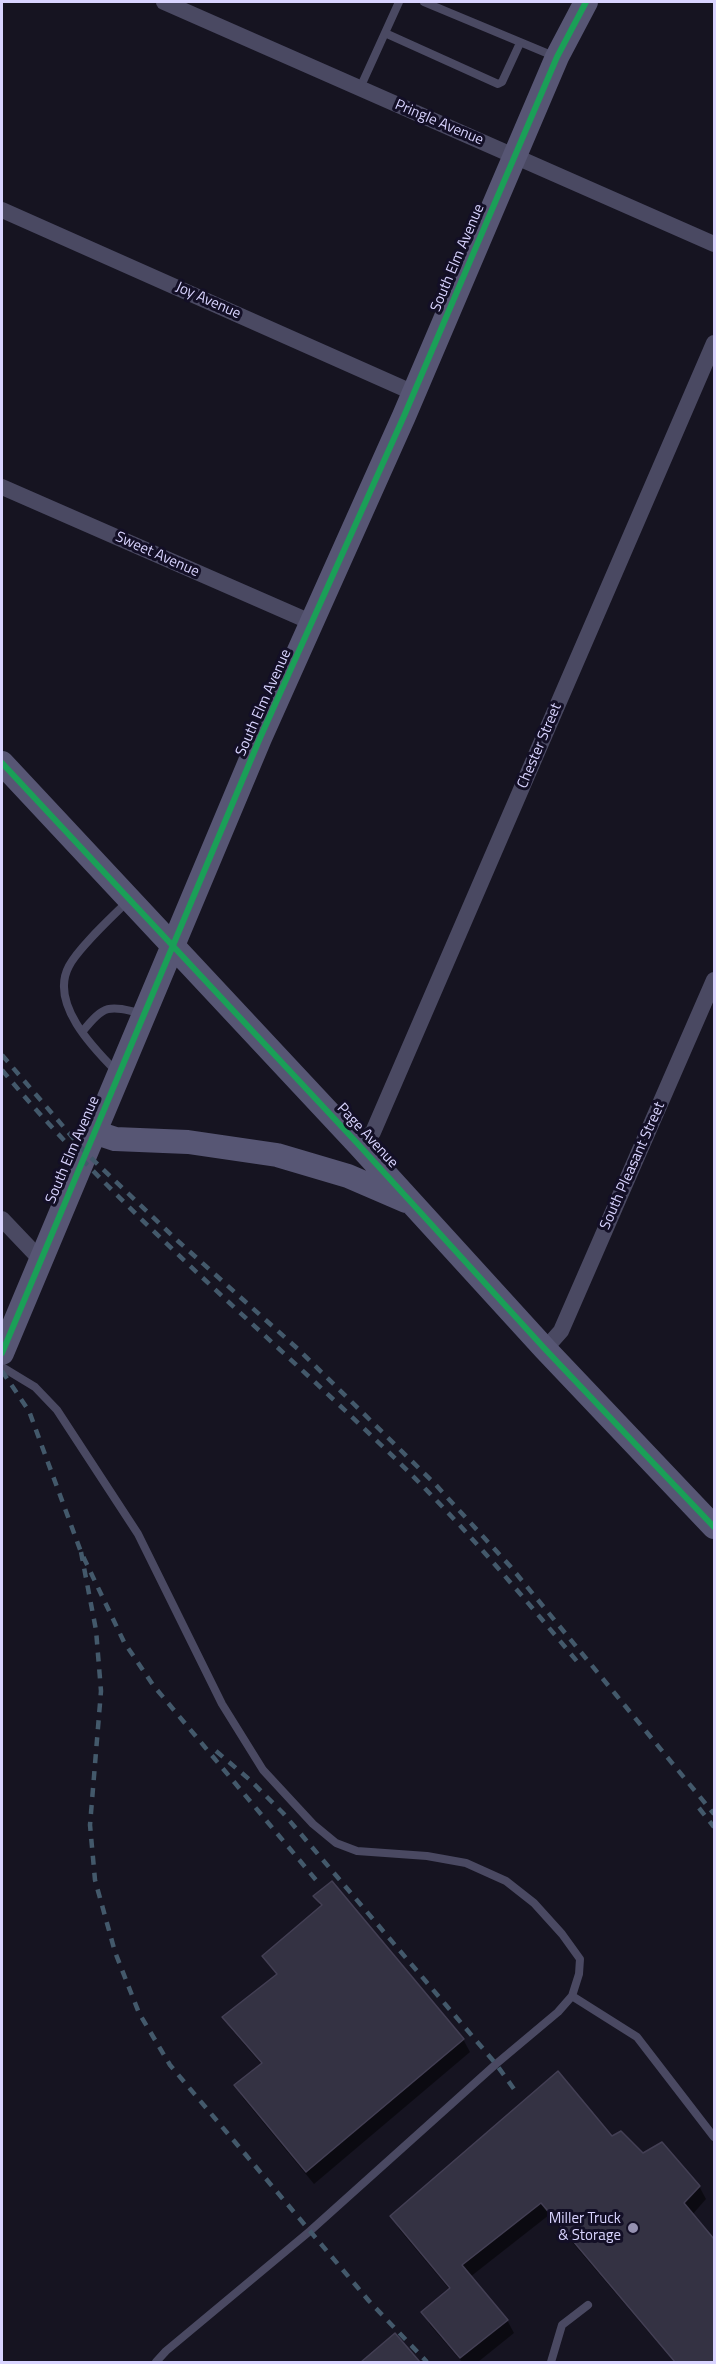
<!DOCTYPE html>
<style>
body{margin:0}
#map{position:relative;width:716px;height:2364px;overflow:hidden;background:#161421;font-family:"Titillium Web",sans-serif}
canvas{display:block}
.frame{position:absolute;inset:0;border:3px solid #d9d4ff;pointer-events:none}
</style>
<div id="map">
<canvas width="716" height="2364"></canvas>
<div class="frame"></div>
</div>
<script>
const context = document.querySelector('canvas').getContext('2d');
context.lineJoin = 'round';
function fillPath(path, color) {
  context.fillStyle = color;
  context.fill(path, 'evenodd');
}
function strokePath(path, color, width, dash) {
  context.strokeStyle = color;
  context.lineWidth = width;
  context.lineCap = dash ? 'butt' : 'round';
  context.setLineDash(dash || []);
  context.stroke(path);
}
function label(font, color, halo, rows, align = 'center') {
  context.font = font + ' "Titillium Web",sans-serif';
  context.lineWidth = 6;
  context.setLineDash([]);
  context.textBaseline = 'middle';
  context.strokeStyle = halo;
  context.fillStyle = color;
  for (const [text, x, y, turn = 0] of rows) {
    context.save();
    context.translate(x, y);
    context.rotate((+turn || 0) * Math.PI / 180);
    context.textAlign = isNaN(turn) ? turn : align;
    if (halo) context.strokeText(text, 0, 0);
    context.fillText(text, 0, 0);
    context.restore();
  }
}
fillPath(new Path2D(`
 M315,1896L463,2039L470,2052L314,2184L243,2098L236,2085L262,2065L232,2030L224,2017L278,1976L264,1956L321,1907Z
 M612,2138L699,2186L706,2199L692,2215L714,2241V2362H674L549,2215L470,2277L507,2320L514,2333L478,2362H462L430,2325L423,2312L450,2290L399,2229L392,2216Z
 M395,2335L418,2362H363Z`), '#0007');
const building = new Path2D(`
 M332,1881L464,2039L306,2172L234,2085L262,2063L222,2017L277,1974L262,1956L322,1905L313,1896Z
 M558,2071L612,2136L621,2131L643,2153L662,2142L700,2186L684,2203L714,2239V2362H675L541,2203L462,2265L508,2320L460,2358L421,2312L450,2288L390,2216Z
 M395,2333L420,2362H361Z`);
fillPath(building, '#343243');
strokePath(building, '#433f54', 1.5);
strokePath(new Path2D(`
 M424,2L556,57
 M385,33L498,84L502,82L520,43
 M360,88L399,2
 M82,1032C105,1004 108,1005 143,1014
 M117,1072C93,1048 49,1003 69,966C79,947 112,917 128,901
 M2,1367L35,1387L57,1410L138,1534L222,1704L263,1770L313,1824L336,1843L357,1851L427,1856L466,1863L506,1881L534,1903L562,1934L580,1959L579,1974L572,1996L558,2012L496,2064L310,2231L166,2351L156,2362
 M572,1996L637,2037L714,2137
 M551,2362L562,2325L588,2305`), '#4a4962', 8);
strokePath(new Path2D(`
 M164,2L714,244
 M2,210L414,393
 M2,487L313,623
 M358,1144L373,1132L714,343
 M2,1219L41,1260
 M545,1349L561,1331L714,980`), '#4a4962', 16);
strokePath(new Path2D(`
 M2,763L358,1144L545,1349L714,1527
 M94,1132L115,1139L188,1142L277,1155L348,1176L406,1201
 M2,1353L260,738L404,416L557,57L586,2`), '#575674', 24);
strokePath(new Path2D(`
 M2,1055L86,1153L179,1242L299,1350L435,1484L510,1566L714,1814
 M2,1070C115,1206 252,1320 379,1443C452,1512 516,1588 580,1665
 M2,1371L29,1411L81,1552L124,1642L153,1685L316,1880
 M81,1552L96,1630L101,1691L90,1825L95,1880L115,1952L139,2013L170,2065L369,2301L427,2362
 M216,1751L250,1780L283,1813L496,2064L514,2089
 M699,1808L714,1827`), '#43596b', 4.5, [9, 8]);
strokePath(new Path2D(`
 M2,763L358,1144L545,1349L714,1527
 M2,1353L260,738L404,416L557,57L586,2`), '#1a9f57', 6);
for (const [x, y, r, color] of [
 [633,2228,6,"#9591b1"]
]) {
  const dot = new Path2D();
  dot.arc(x, y, r, 0, 2 * Math.PI);
  context.fillStyle = color;
  context.fill(dot);
  strokePath(dot, '#130f26', 2);
}
label('15px', '#d9d4ff', '#130f26', [
 ["Pringle Avenue",439,123,23],
 ["South Elm Avenue",458,258,-67],
 ["Joy Avenue",208,301,24],
 ["Sweet Avenue",157,555,24],
 ["South Elm Avenue",264,703,-66],
 ["Chester Street",540,746,-67],
 ["Page Avenue",367,1136,47],
 ["South Elm Avenue",73,1150,-67],
 ["South Pleasant Street",633,1166,-66]
]);
label('15px', '#d9d4ff', '#130f26', [
 ["Miller Truck",621,2219],
 ["& Storage",621,2236]
], 'right');
</script>
